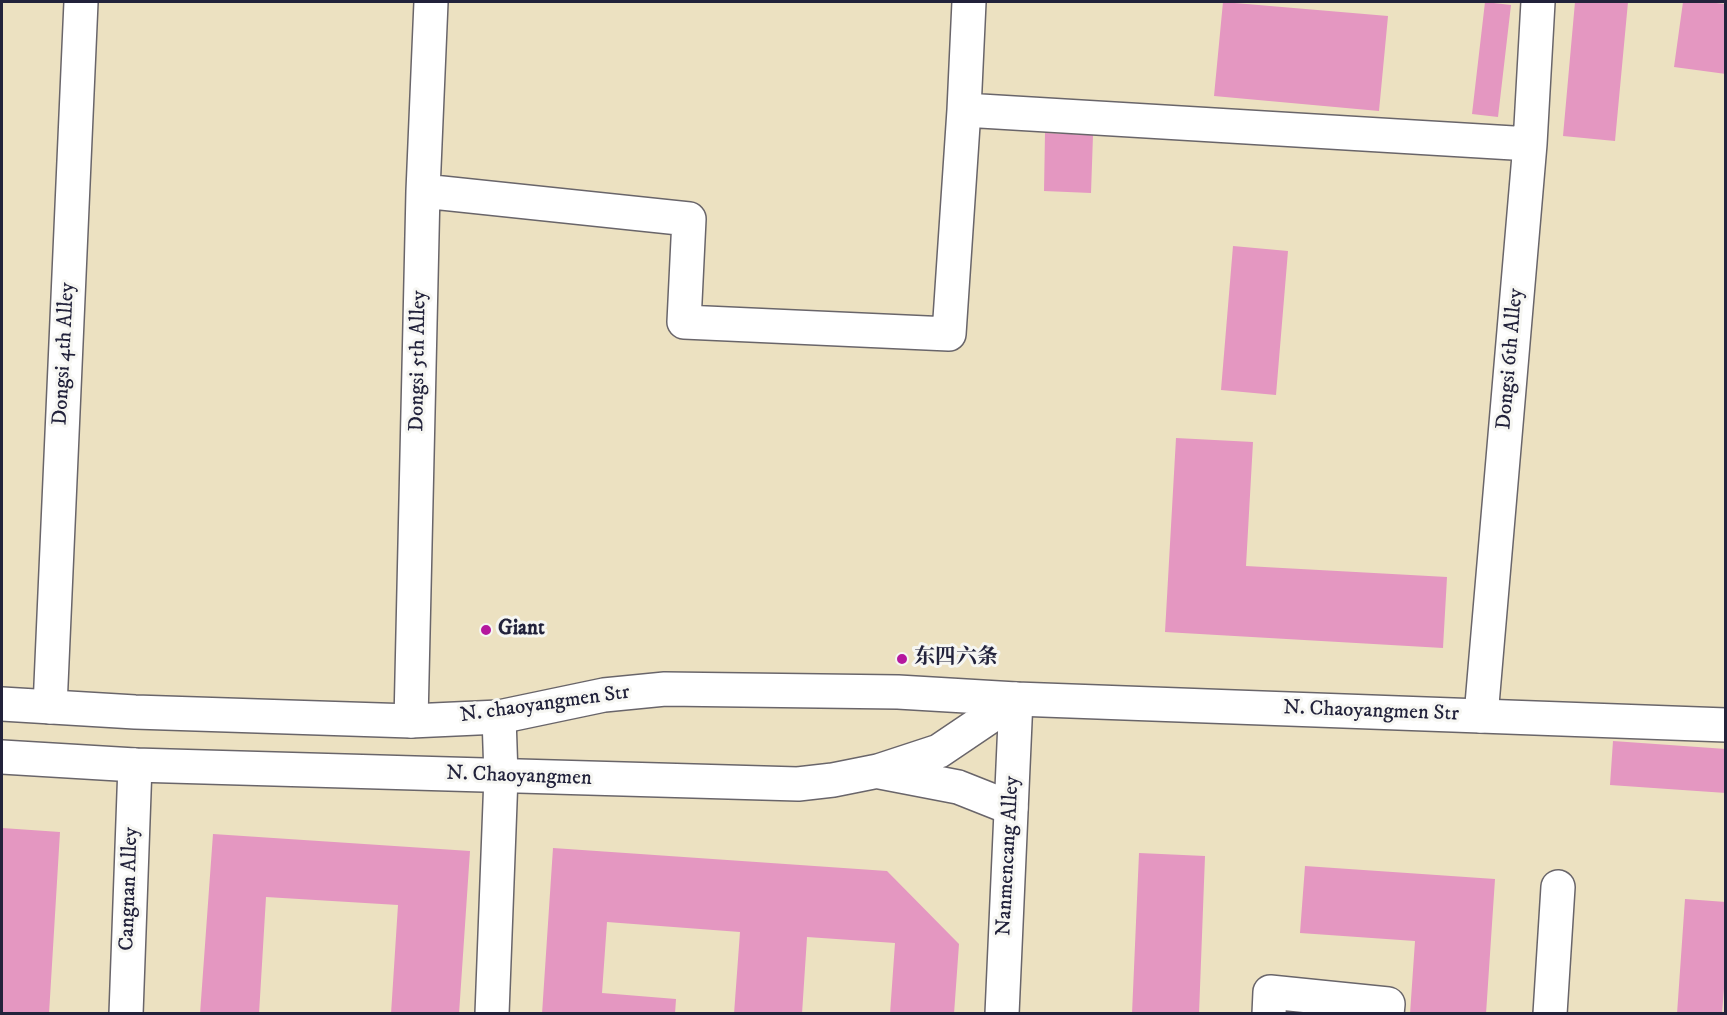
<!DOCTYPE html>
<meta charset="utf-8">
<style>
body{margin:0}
#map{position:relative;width:1727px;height:1015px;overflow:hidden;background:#ece1c1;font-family:"IM FELL DW Pica",serif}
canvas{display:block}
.frame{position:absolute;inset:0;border:3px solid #22223b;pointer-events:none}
</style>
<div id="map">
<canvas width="1727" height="1015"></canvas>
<div class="frame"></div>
</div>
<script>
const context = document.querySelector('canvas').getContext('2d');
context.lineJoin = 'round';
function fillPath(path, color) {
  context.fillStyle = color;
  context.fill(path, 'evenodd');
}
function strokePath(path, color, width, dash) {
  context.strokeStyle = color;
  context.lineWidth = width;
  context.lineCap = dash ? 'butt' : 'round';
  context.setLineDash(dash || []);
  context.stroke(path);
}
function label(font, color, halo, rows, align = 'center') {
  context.font = font + ' "IM FELL DW Pica","Noto Serif SC",serif';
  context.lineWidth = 6;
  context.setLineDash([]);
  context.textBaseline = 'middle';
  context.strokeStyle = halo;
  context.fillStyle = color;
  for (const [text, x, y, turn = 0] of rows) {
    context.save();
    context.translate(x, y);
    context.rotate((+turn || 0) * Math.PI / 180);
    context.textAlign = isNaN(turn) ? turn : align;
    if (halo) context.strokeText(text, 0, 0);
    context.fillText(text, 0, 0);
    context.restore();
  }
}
fillPath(new Path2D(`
 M1223,2L1388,16L1379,111L1214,96Z
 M1485,2L1511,5L1498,117L1472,114Z
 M1575,2H1628L1615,141L1563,136Z
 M1683,2H1706L1726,4V74L1674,67Z
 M1045,133L1093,135L1091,193L1044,191Z
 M1233,246L1288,251L1276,395L1221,390Z
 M1176,438L1253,442L1246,566L1447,577L1443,648L1165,632Z
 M1613,741L1726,749V793L1610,785Z
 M2,828L60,832L49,1014H2Z
 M213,834L470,851L459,1014H391L398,905L266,897L259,1014H200Z
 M553,848L887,871L959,944L954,1014H890L895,943L807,937L802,1014H734L740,932L607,922L602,993L676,999L675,1014H542Z
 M1139,853L1205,856L1199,1014H1132Z
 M1305,866L1495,879L1486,1014H1410L1415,941L1300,933Z
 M1685,899L1726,902V963L1722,1014H1677Z`), '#e497c1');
const minor = new Path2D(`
 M964,110L1530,144
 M423,191L689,219L684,322L949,334L964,110L969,2
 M50,707L81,2
 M1481,716L1530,144L1538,2
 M411,721L423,191L431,2
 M126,1014L135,765
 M492,1014L501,776L499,717
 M1002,1014L1016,699
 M1269,1014L1270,992L1388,1004L1387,1014
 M1550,1014L1558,887`);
const major = new Path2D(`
 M2,704L135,712L411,721L499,717L604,695L665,689L898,692L1016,699L1726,725
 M2,757L135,765L798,784L833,780L878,771L939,751L1016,699
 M880,772L958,787L1011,808`);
strokePath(minor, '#69656a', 36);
strokePath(major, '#69656a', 36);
strokePath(minor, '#fff', 33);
strokePath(major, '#fff', 33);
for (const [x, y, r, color] of [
 [486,630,6,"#b5179e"],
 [902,659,6,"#b5179e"]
]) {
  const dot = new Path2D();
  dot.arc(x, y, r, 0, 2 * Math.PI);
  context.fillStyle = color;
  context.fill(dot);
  strokePath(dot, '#f6f6f2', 2);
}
label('21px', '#22223b', '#f6f6f2', [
 ["Dongsi 4th Alley",65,354,-87],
 ["Dongsi 6th Alley",1511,359,-85],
 ["Dongsi 5th Alley",419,361,-89],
 ["N. chaoyangmen Str",545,705,-8],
 ["N. Chaoyangmen Str",1371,712,2],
 ["N. Chaoyangmen",519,777,2],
 ["Nanmencang Alley",1009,856,-87],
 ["Cangnan Alley",130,889,-88]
]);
label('bold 21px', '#22223b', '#f6f6f2', [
 ["Giant",498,630],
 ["东四六条",914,659]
], 'left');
</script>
